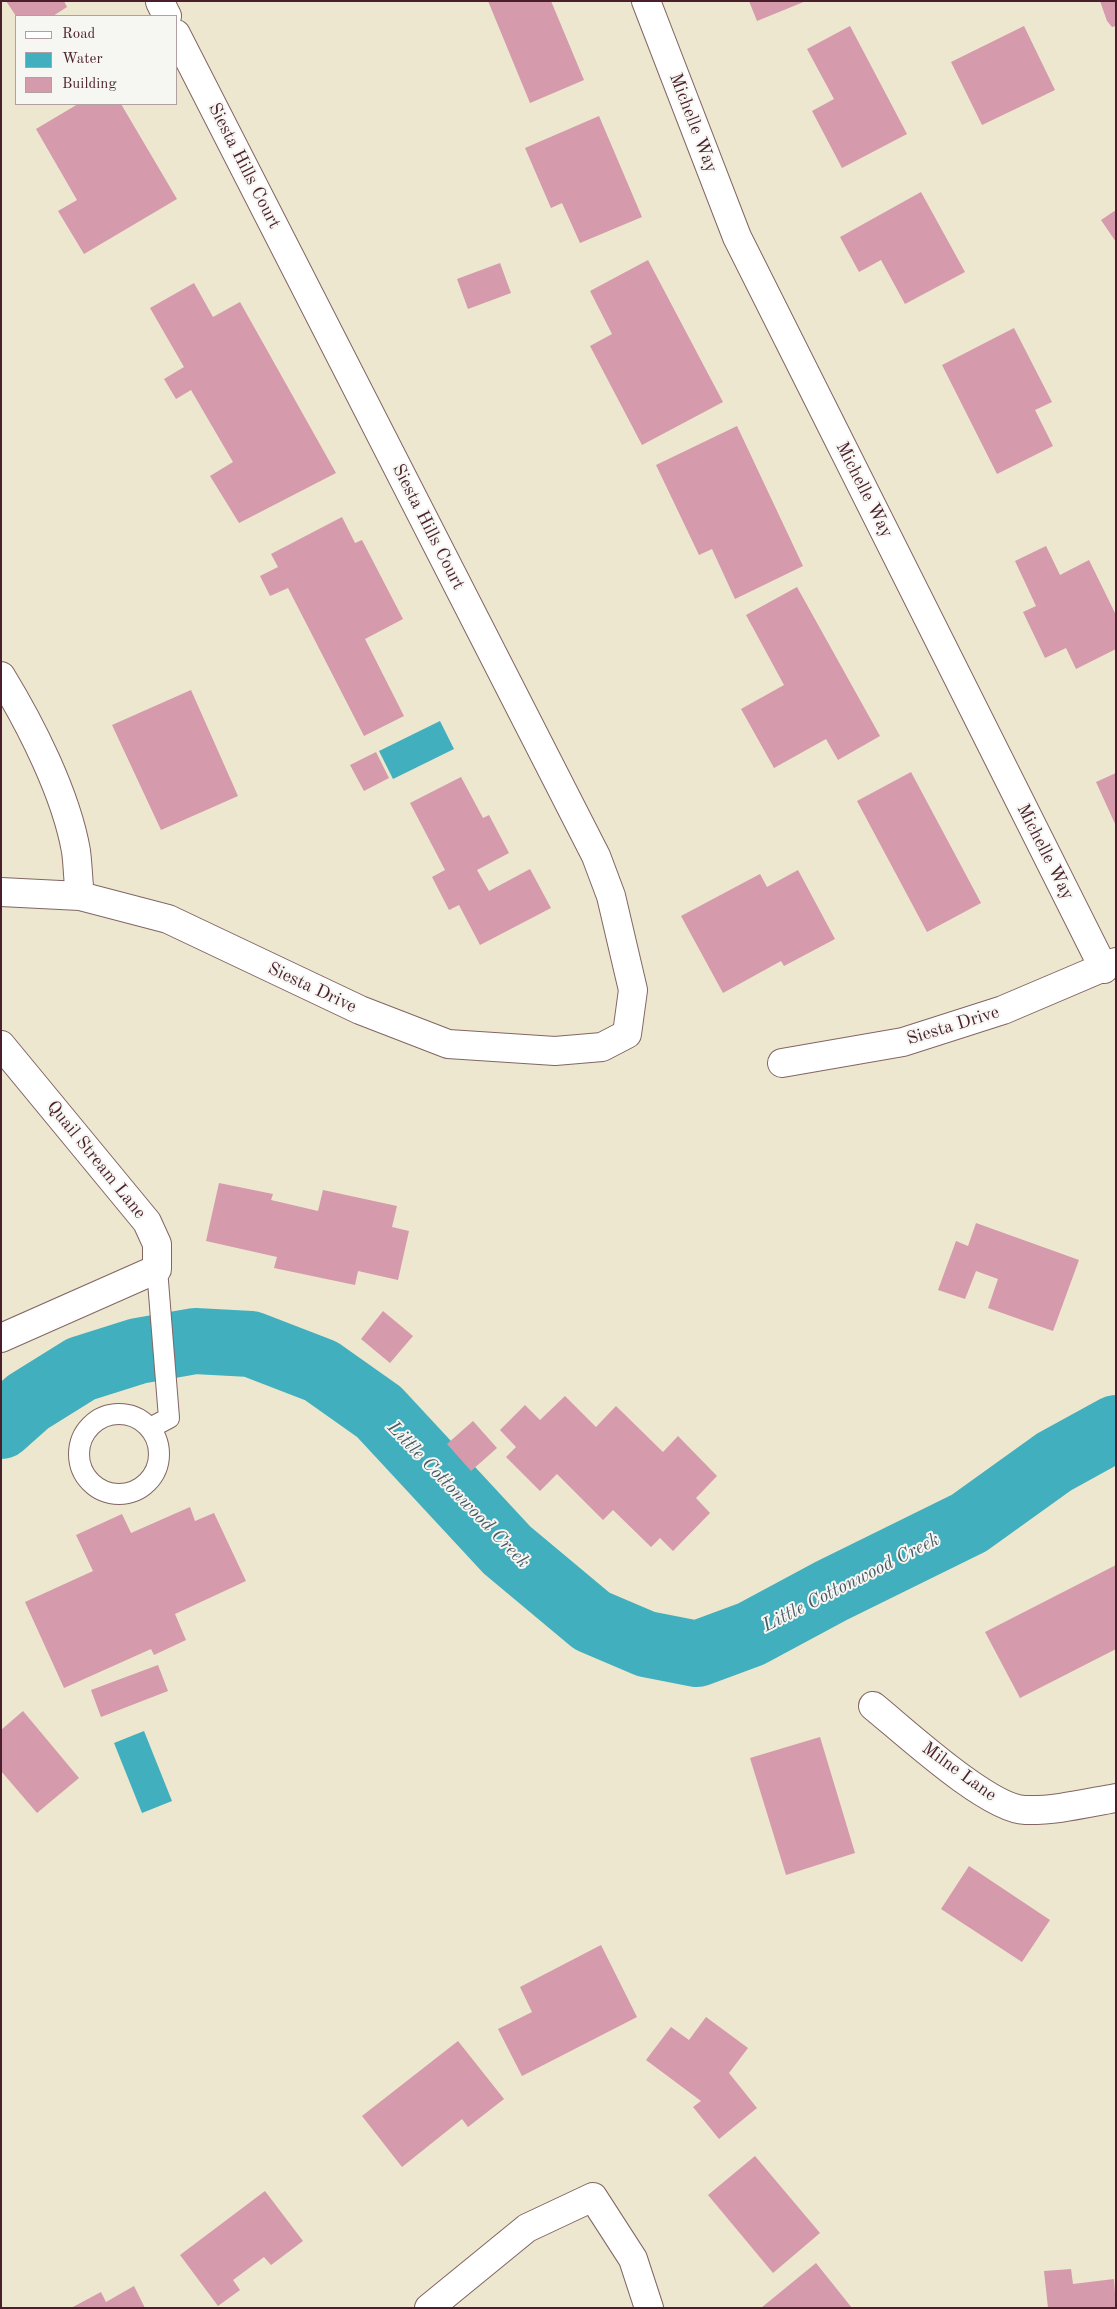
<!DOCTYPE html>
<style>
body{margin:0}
#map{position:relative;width:1117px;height:2309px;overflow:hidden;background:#ece7ce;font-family:"Old Standard TT",serif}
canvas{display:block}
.frame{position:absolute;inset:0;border:2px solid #4a1f2b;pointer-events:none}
.legend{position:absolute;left:15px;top:15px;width:162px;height:90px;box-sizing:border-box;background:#f6f6f2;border:1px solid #b1a0a2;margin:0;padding:6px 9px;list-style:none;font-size:15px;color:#4a1f2b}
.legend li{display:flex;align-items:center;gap:10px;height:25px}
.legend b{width:25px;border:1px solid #b1a0a2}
</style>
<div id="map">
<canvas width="1117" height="2309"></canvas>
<div class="frame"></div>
<ul class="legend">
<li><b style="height:6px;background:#fff"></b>Road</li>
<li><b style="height:14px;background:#41afbd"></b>Water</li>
<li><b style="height:14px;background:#d59aac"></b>Building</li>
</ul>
</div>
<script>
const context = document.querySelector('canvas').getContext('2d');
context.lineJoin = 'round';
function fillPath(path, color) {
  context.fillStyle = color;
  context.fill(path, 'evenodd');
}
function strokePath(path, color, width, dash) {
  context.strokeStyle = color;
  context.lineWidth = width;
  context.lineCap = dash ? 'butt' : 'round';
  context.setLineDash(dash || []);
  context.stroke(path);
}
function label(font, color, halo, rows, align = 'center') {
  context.font = font + ' "Old Standard TT",serif';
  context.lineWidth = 4;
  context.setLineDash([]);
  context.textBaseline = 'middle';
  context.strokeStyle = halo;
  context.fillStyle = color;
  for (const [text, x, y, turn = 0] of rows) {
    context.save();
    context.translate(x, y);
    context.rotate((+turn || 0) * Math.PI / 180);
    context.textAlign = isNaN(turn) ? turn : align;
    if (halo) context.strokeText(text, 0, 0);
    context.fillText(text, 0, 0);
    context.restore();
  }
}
fillPath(new Path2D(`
 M440,721L454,749L393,779L379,751Z
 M144,1731L172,1801L142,1813L114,1743Z`), '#41afbd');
strokePath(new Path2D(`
 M1,1426L28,1402L81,1369L138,1351L195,1341L251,1344L321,1371L379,1412L507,1550L592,1621L646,1644L697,1654L751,1634L831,1591L969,1523L1054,1462L1116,1428`), '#41afbd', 66);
fillPath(new Path2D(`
 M6,1H64L67,7L53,16H16Z
 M488,1H551L584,80L530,103Z
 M749,1H806L757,21Z
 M1100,1H1116V26L1112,27L1107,21Z
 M850,26L907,134L842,168L812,111L834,99L807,49Z
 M1024,26L1055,90L982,125L951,62Z
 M78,104H121L177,199L84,254L58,211L77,200L36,129Z
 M599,116L642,217L580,243L562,203L551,208L525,148Z
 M921,192L965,272L905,304L881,260L859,272L840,237Z
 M1116,210V242L1101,220Z
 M648,260L723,402L642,445L590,346L612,334L590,291Z
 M500,263L511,293L468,309L457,279Z
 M194,283L213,317L240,302L336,473L239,523L210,476L233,462L191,390L176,399L164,379L184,367L150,308Z
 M1014,328L1052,402L1035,410L1053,446L997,474L942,365Z
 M737,426L803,566L735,599L712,549L699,555L656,465Z
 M342,517L355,543L362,540L403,619L365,639L404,716L364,736L288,588L270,596L260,576L278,567L271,554Z
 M1046,546L1060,575L1089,560L1116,615V649L1076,669L1066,648L1045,658L1023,612L1036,606L1015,561Z
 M797,587L880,736L838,760L826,739L774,768L741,709L784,685L746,615Z
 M191,690L238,796L161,830L112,725Z
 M376,752L389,778L364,791L350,765Z
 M911,772L981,903L927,932L857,801Z
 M1116,773V826L1096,782Z
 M461,777L483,818L489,815L509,853L477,870L489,891L530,869L551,908L480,945L459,905L449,910L432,877L445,870L410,803Z
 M798,870L835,939L784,966L781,961L723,993L681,916L760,874L767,887Z
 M219,1183L273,1194L271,1200L318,1211L323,1190L397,1206L392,1227L409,1231L398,1280L358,1271L355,1285L274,1268L277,1257L206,1241Z
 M976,1223L1079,1260L1053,1331L988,1308L998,1279L976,1271L965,1299L938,1290L956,1241L968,1246Z
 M383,1311L413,1336L390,1363L361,1339Z
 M565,1396L596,1427L616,1406L663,1452L678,1436L717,1476L696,1498L710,1513L673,1551L660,1538L651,1547L613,1510L603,1520L557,1474L540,1491L506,1457L516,1447L500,1430L525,1405L540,1420Z
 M473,1421L497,1448L471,1471L447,1444Z
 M190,1507L195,1521L214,1513L246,1581L175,1614L186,1640L154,1655L151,1649L64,1688L25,1602L93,1571L76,1535L122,1514L131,1533Z
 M1116,1565V1649L1020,1698L985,1632Z
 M158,1665L168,1691L101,1717L91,1690Z
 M23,1711L79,1778L37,1813L1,1771V1730Z
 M820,1737L855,1853L786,1875L750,1758Z
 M969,1866L1050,1920L1022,1962L941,1909Z
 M601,1945L637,2017L522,2076L498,2029L532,2012L520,1987Z
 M706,2017L748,2048L729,2073L757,2108L719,2139L693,2107L701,2101L646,2060L671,2027L689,2040Z
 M458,2041L504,2099L468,2127L462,2119L402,2167L362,2116Z
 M755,2156L820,2233L773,2273L708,2195Z
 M265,2191L303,2241L271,2265L264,2257L233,2280L240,2290L218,2306L180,2255Z
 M816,2263L852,2308H761Z
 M1071,2269L1073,2284L1114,2279L1116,2308H1048L1044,2271Z
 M134,2286L145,2308H71L101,2292L106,2302Z`), '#d59aac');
const service = new Path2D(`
 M79 1454a40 40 0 1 1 80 0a40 40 0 1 1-80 0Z
 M150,1428L169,1418L157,1269`);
const minor = new Path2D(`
 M646,1L737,237L1104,969
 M160,2L167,16
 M1,676C31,725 66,794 76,851C78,866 78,881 80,896
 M1,892L80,896L168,919L360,1010L448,1044L555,1051L602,1047L627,1034L633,990L611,896L596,856L176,34
 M1,1045L147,1222L157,1244V1269L1,1338
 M782,1063L903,1042L1003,1010L1116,962
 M873,1706C904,1731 988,1809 1025,1810C1055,1811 1087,1803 1116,1798
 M429,2308L527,2228L593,2197L633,2259L649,2308`);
strokePath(service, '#836564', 22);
strokePath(minor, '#836564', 30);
strokePath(service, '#fff', 20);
strokePath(minor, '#fff', 28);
label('18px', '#4a1f2b', '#f6f6f2', [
 ["Michelle Way",693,123,69],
 ["Siesta Hills Court",244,166,63],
 ["Michelle Way",864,490,63],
 ["Siesta Hills Court",428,527,63],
 ["Michelle Way",1045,852,63],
 ["Siesta Drive",312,988,25],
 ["Siesta Drive",953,1026,-17],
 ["Quail Stream Lane",96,1160,51],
 ["Milne Lane",959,1772,36]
]);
label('italic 19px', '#465965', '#f6f6f2', [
 ["Little Cottonwood Creek",458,1495,46],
 ["Little Cottonwood Creek",851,1583,-27]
]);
</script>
